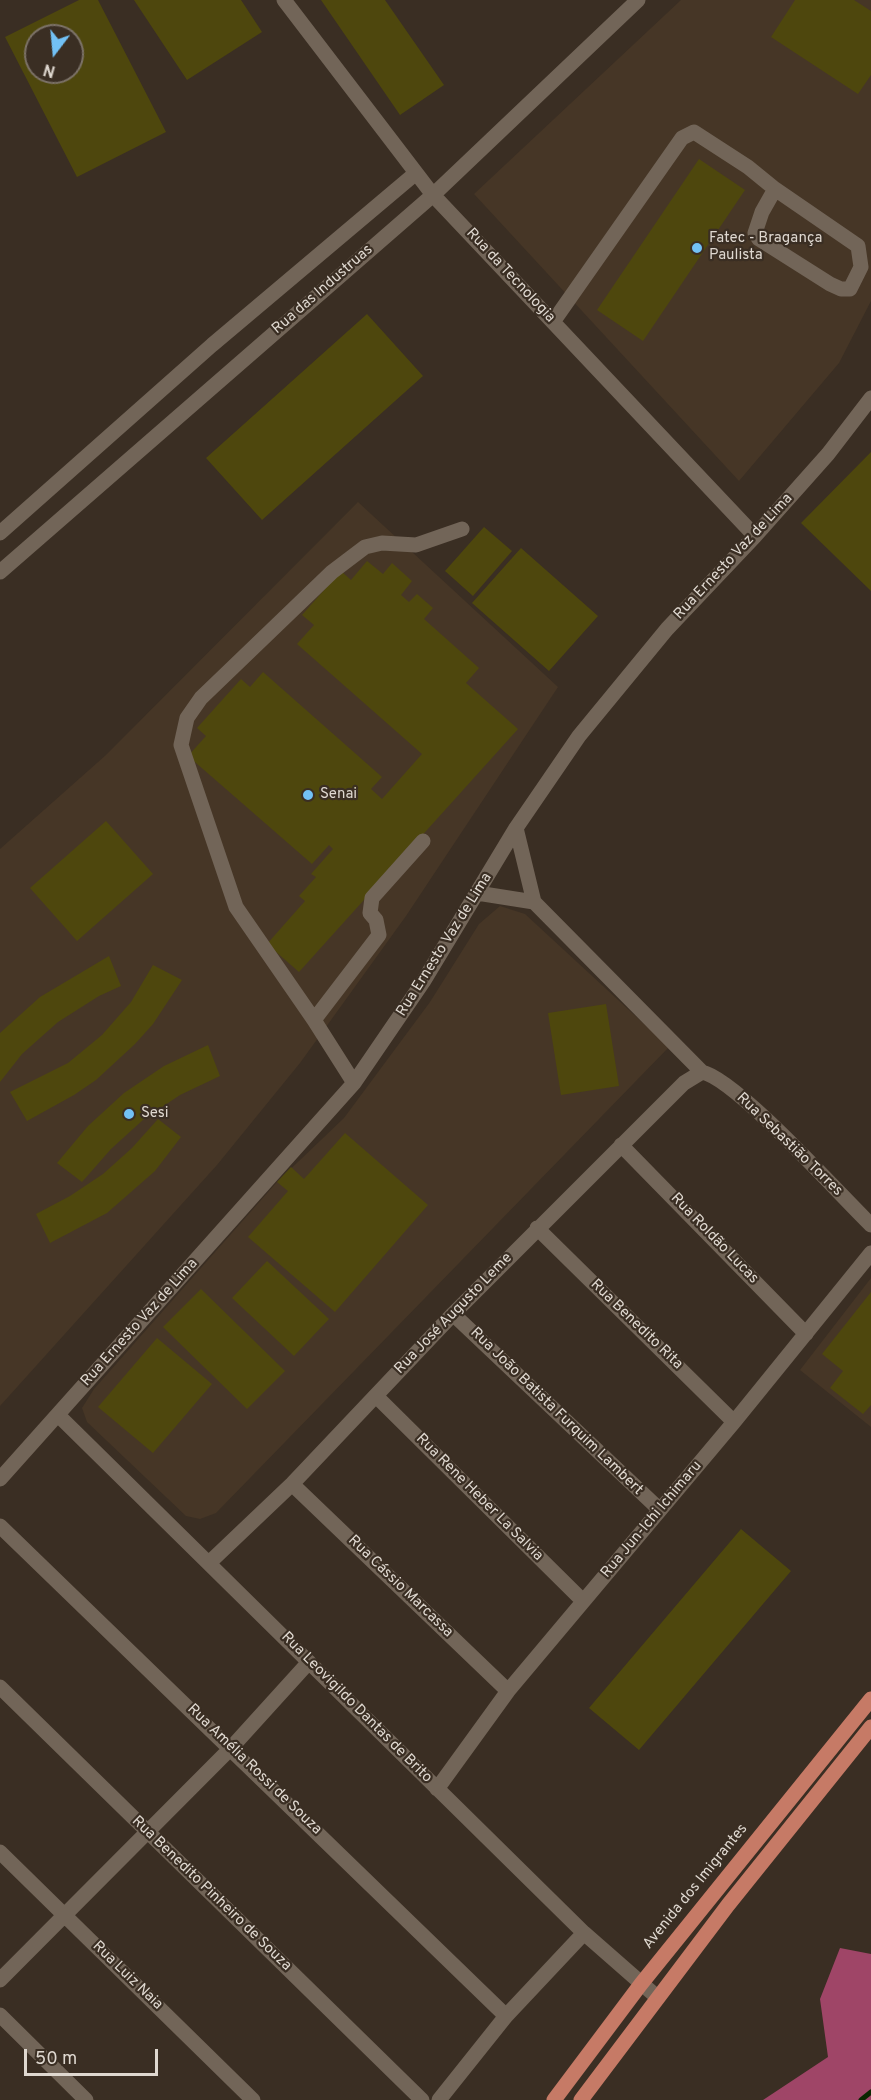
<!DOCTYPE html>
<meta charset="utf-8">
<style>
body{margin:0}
#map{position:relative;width:871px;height:2100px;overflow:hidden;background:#3a2e23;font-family:Overpass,sans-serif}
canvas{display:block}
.north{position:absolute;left:24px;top:24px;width:60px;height:60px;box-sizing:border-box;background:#3a2e23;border:2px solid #7c7268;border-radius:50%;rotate:196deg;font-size:16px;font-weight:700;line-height:24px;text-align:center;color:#dfd8d0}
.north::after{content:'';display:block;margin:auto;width:21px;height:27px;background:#72c1f5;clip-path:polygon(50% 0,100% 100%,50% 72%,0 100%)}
.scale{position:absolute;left:24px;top:2049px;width:134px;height:27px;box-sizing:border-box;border:3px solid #dfd8d0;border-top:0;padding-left:8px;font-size:18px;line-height:21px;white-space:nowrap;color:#dfd8d0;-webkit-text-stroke:4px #3a2e23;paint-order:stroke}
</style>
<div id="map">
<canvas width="871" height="2100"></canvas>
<div class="north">N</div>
<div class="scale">50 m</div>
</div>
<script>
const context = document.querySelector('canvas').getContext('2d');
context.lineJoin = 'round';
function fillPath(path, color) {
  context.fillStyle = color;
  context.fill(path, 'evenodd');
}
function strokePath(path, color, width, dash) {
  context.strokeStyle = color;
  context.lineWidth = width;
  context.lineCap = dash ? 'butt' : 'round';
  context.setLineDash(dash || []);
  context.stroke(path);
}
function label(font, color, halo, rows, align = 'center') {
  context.font = font + ' Overpass,sans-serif';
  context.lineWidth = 4.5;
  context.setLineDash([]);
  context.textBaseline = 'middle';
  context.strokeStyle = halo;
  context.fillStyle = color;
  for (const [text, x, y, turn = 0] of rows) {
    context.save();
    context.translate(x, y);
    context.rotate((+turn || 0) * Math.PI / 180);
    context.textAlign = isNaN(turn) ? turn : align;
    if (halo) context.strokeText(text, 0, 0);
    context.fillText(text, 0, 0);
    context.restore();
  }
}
fillPath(new Path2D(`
 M681,0H871V301L839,363L739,481L474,194Z
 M358,502L558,687L406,916L300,1063L217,1165L0,1406V849L106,755Z
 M500,906L525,914L669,1047L216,1513L200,1519L186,1516L87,1422L82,1408L94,1389L277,1182L344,1118L430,1002L479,924Z
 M871,1278V1427L800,1370Z`), '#463626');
fillPath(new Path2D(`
 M840,1948L871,1954V2100H763L828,2057L820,1999Z`), '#9f4567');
strokePath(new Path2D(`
 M861,2100L871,2092`), '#0b2600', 5);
fillPath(new Path2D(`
 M79,0H98L166,132L77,177L5,37ZM36,36H72V72H36Z
 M134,0H241L262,32L187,80Z
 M321,0H385L444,85L400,115Z
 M795,0H854L871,11V75L858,94L771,37Z
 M699,159L745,190L643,341L597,310Z
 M367,314L423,376L262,520L206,458Z
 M871,452V591L801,523Z
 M484,527L512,551L473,596L445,571Z
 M521,548L598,616L549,671L472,603Z
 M367,561L383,574L392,563L412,581L401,595L409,602L417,594L433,608L424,619L479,668L466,683L518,729L299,972L267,944L305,901L299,896L316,877L311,874L333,849L329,845L312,864L188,756L206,736L197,728L241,679L250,687L263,672L382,777L371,789L382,799L422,754L297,644L314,625L302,615L341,571L351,580Z
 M106,821L153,874L77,941L30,888Z
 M109,956L121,986L99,996L58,1022L22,1054L0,1082V1033L40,997Z
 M153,965L182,980L153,1024L135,1044L96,1080L74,1095L27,1121L10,1092L68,1063L102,1035L131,1002Z
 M606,1004L619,1086L561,1095L548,1013Z
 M208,1045L220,1076L180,1095L144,1119L111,1149L82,1182L57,1163L88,1126L124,1093L164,1066Z
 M158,1119L181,1137L155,1171L107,1213L50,1243L36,1214L70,1196L103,1174L132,1148Z
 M345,1133L428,1205L335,1312L248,1237L288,1191L277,1182L291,1167L304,1179Z
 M267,1261L329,1319L294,1356L232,1298Z
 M201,1289L285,1371L247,1409L163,1327Z
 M871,1292V1405L863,1414L830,1388L843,1371L822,1354Z
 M157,1338L212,1384L153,1453L98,1407Z
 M741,1529L791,1571L639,1750L589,1708Z`), '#4e470d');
strokePath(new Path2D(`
 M284,0L433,195L755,536
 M553,322L682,138L694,132L748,167L775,189L858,246L861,267L850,289H841L830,284L759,239L755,233L762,212L775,189
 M0,533L212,345L416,173
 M0,572L433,195L638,0
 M516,828L534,902L702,1072
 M477,893L534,902
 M314,1020L379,935L376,920L370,913L372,898L423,841
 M702,1072C736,1079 840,1195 871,1225
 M354,1083L314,1020L236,907L181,745L187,718L201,698L332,572L365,547L382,543L416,545L462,529
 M621,1145L806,1334
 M537,1228L734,1422
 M453,1314L660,1510
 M376,1396L583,1601
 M58,1415L584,1933L657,1997
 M0,1479L354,1083L423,982L516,828L579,736L667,629L755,536L828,454L871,398
 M292,1484L508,1691
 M0,1526L506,2016
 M210,1562L292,1484L453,1314L684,1083L702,1072
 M0,1687L422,2100
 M437,1789L508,1691L734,1422L871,1253
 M0,1852L253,2100
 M0,1980L231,1748L309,1662
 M0,2015L86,2100
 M439,2100L506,2016L584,1933`), '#726558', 15);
strokePath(new Path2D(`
 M554,2100L641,1984L871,1699
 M581,2100L728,1905L871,1727`), '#c67a66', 15);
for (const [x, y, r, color] of [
 [697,248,6,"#72c1f5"],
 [308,795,6,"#72c1f5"],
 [129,1114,6,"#72c1f5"]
]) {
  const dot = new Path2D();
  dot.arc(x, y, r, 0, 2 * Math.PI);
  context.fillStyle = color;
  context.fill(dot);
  strokePath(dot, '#3a2e23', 2);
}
label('15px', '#dfd8d0', '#3a2e23', [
 ["Fatec - Bragança",709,239],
 ["Paulista",709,256],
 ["Senai",320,795],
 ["Sesi",141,1114]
], 'left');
label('15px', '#dfd8d0', '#3a2e23', [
 ["Rua da Tecnologia",510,276,47],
 ["Rua das Industruas",323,290,-41],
 ["Rua Ernesto Vaz de Lima",734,557,-47],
 ["Rua Ernesto Vaz de Lima",445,945,-58],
 ["Rua Sebastião Torres",789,1145,44],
 ["Rua Roldão Lucas",714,1239,46],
 ["Rua José Augusto Leme",454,1314,-46],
 ["Rua Ernesto Vaz de Lima",140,1323,-48],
 ["Rua Benedito Rita",636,1325,44],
 ["Rua João Batista Furquim Lambert",556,1412,44],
 ["Rua Rene Heber La Salvia",479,1498,45],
 ["Rua Jun-Ichi Ichimaru",652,1520,-50],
 ["Rua Cássio Marcassa",400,1587,44],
 ["Rua Leovigildo Dantas de Brito",356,1708,45],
 ["Rua Amélia Rossi de Souza",254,1770,44],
 ["Avenida dos Imigrantes",696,1887,-51],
 ["Rua Benedito Pinheiro de Souza",211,1894,44],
 ["Rua Luiz Naia",127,1976,44]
]);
</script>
